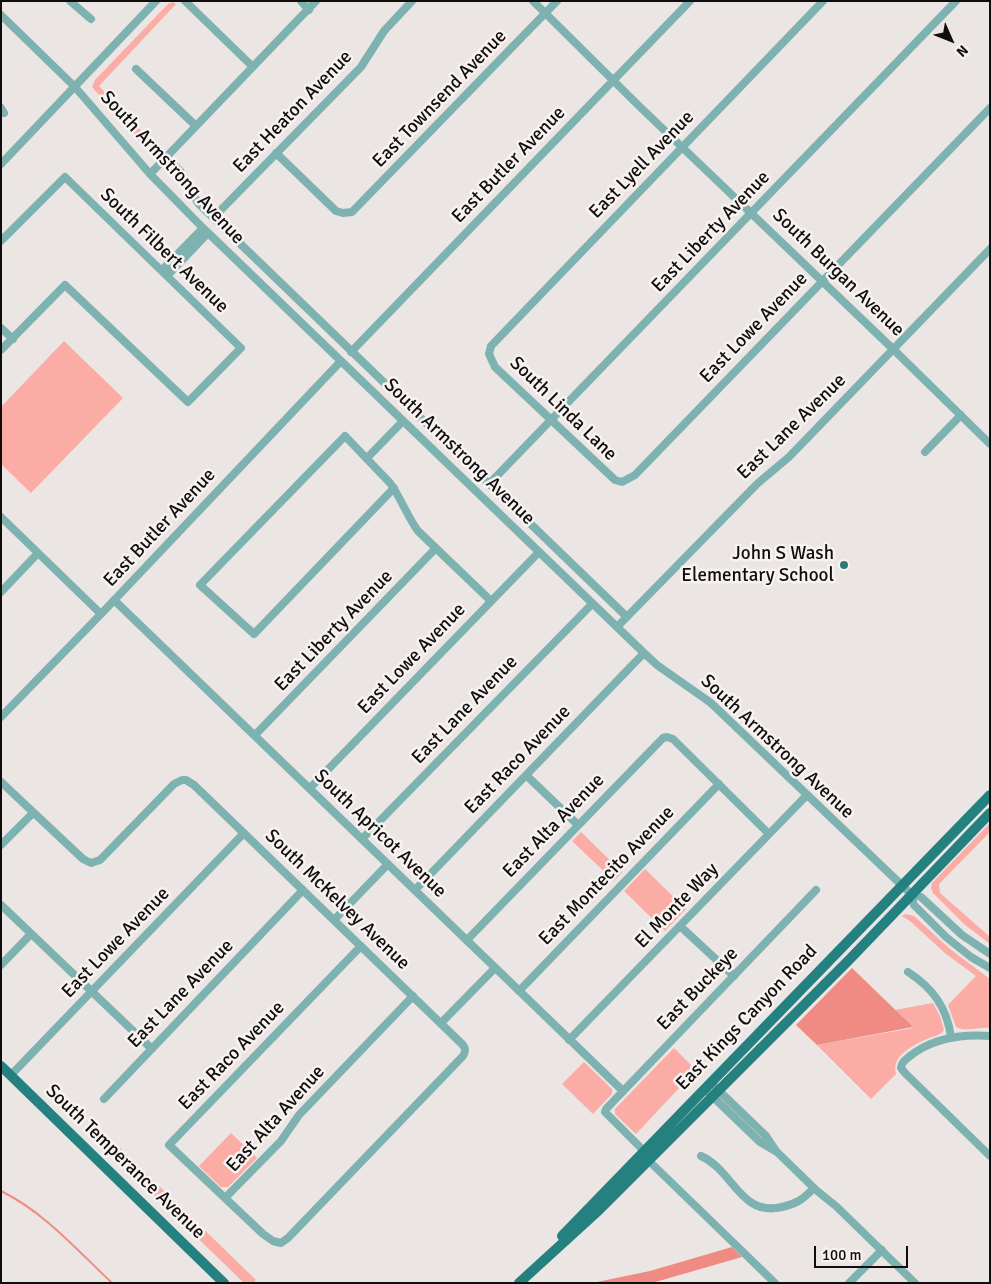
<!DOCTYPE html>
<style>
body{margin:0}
#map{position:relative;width:991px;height:1284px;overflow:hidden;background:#ebe5e4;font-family:Signika,sans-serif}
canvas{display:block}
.frame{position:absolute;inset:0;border:2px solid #100e0d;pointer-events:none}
.north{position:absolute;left:926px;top:15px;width:50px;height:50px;-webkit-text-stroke:4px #f8f2f1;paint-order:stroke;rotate:134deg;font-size:14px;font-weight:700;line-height:20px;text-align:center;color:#100e0d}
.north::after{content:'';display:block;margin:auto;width:18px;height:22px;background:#100e0d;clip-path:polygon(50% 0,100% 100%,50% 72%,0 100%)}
.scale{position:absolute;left:814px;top:1246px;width:94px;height:22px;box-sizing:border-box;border:2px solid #100e0d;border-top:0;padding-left:6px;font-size:15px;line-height:18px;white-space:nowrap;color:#100e0d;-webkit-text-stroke:4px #f8f2f1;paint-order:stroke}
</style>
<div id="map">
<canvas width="991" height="1284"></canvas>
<div class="frame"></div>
<div class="north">N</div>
<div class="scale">100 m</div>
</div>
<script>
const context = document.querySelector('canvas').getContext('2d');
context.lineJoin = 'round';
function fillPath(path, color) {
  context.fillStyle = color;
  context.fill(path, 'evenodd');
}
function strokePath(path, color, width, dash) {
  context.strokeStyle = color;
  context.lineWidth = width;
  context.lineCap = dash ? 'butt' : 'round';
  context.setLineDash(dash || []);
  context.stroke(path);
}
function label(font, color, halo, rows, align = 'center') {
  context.font = font + ' Signika,sans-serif';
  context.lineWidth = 5;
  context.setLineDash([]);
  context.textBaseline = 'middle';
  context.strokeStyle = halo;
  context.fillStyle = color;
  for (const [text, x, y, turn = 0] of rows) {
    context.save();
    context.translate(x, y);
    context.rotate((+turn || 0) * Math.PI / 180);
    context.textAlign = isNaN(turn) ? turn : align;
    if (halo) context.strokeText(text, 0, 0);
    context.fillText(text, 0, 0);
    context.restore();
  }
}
fillPath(new Path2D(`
 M173,2L176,4L99,86L161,152L154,156L151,154L92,87L95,80L168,4Z
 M64,341L123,398L31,493L1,464V407Z
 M990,823V832L939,884L940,893L990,937V944L964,924L933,893L931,888L932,883Z
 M581,832L622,872L614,881L572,841Z
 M645,869L686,909L665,931L624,891Z
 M905,914L914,916L950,949L990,979V1028C980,1027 964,1032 956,1027L948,1005L976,976L946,954L910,921L902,916Z
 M933,1003L940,1016L944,1030C940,1036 933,1036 927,1039C913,1045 891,1056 896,1074L871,1099L817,1045L913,1028L895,1010Z
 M674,1048L696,1070L636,1134L615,1114V1109Z
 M584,1062L612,1089V1094L593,1114L562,1084Z
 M231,1133L257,1158L228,1187H221L199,1166Z
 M118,1146L256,1280L253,1283H244L111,1154Z`), '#fbaca4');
fillPath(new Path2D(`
 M852,968L913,1027L817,1045L796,1025Z
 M732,1247L742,1257L652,1283H592L650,1271Z`), '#ef8b82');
strokePath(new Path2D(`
 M1,1191C44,1212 77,1250 112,1283`), '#ef8b82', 2);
strokePath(new Path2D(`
 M70,1L91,19
 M185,1L253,67
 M301,1L309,10
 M533,1L638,105L893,349L990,444
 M823,1L491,346L489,354L495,367L615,480L622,482L635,475L990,108
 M1,15L75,87L150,174L203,228L644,653L657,665L711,703L911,894L921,897L962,935L990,954
 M136,69L196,126
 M1,108L4,113
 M276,153L336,211L343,213L352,212L557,1
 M166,157L180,171L198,203L627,617
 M1,164L156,1
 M150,174L316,1
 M213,218L361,67L384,31L412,1
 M1,241L65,177L241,348L188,402L65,285L1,350
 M162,270L203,228
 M167,276L208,233
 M1,328L13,339
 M351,352L690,1
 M925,452L961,415
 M367,458L403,421
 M489,484L956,1
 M394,488L254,634L200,585L345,436L390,483C401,498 407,516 418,531L491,601
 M1,517L101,614
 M1,592L38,553
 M114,600L623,1091
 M617,627L758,483L789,457L990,249
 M1,717L101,614L341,361
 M255,735L436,548
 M526,775L577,824
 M1,782L83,859L91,863L100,860L174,784L182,780H186L194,785L462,1044C466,1048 466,1051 463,1056L288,1238L281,1243L273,1241L263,1234L169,1145L361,946
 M310,788L539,552
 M362,839L592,604
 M1,845L33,813
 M415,890L644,653
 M911,894L914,905L946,937L971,957L990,968
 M1,905L152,1049
 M334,920L388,864
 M680,926L734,976
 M467,940L663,738L667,737L673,739L769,834
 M1,965L31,934
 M908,972C933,988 947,1008 951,1037
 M519,991L719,784
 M441,1023L495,968
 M990,1036C962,1034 933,1038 910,1056C905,1060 902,1062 901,1068L905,1073L990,1156
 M569,1040L807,795
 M11,1075L244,833
 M715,1087L766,1136L776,1151
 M709,1093L760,1142L777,1152L816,1190L837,1207L915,1283
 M104,1099L303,890
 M644,1151L605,1112L606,1109L816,890
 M701,1156C734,1171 740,1217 782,1207C798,1203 802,1200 814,1188
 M648,1160L775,1283
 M225,1198L281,1141L299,1115L413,996
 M849,1283L882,1250`), '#7eb2b1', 8);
strokePath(new Path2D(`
 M1,1066L224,1283
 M562,1236L990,795
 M519,1283L599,1210L849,960L990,813`), '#248180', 10);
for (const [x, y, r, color] of [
 [844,565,5,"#307977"]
]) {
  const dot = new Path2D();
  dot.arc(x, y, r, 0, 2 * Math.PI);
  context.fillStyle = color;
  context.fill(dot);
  strokePath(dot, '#f8f2f1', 2);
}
label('19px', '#100e0d', '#f8f2f1', [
 ["East Townsend Avenue",440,99,-46],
 ["East Heaton Avenue",293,112,-46],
 ["East Butler Avenue",509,165,-46],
 ["East Lyell Avenue",642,165,-46],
 ["South Armstrong Avenue",172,168,47],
 ["East Liberty Avenue",711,232,-46],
 ["South Filbert Avenue",164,251,44],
 ["South Burgan Avenue",838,273,44],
 ["East Lowe Avenue",754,328,-46],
 ["South Linda Lane",563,409,44],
 ["East Lane Avenue",792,427,-44],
 ["South Armstrong Avenue",459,452,44],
 ["East Butler Avenue",160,528,-47],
 ["East Liberty Avenue",334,631,-46],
 ["East Lowe Avenue",412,659,-46],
 ["East Lane Avenue",465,710,-46],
 ["South Armstrong Avenue",777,747,43],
 ["East Raco Avenue",518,760,-46],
 ["East Alta Avenue",554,826,-46],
 ["South Apricot Avenue",380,834,44],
 ["East Montecito Avenue",607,876,-46],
 ["South McKelvey Avenue",337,900,44],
 ["El Monte Way",677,906,-46],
 ["East Lowe Avenue",116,943,-46],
 ["East Buckeye",698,989,-46],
 ["East Lane Avenue",181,994,-46],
 ["East Kings Canyon Road",747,1018,-46],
 ["East Raco Avenue",232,1056,-46],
 ["East Alta Avenue",276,1119,-48],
 ["South Temperance Avenue",125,1162,44]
]);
label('19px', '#100e0d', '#f8f2f1', [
 ["John S Wash",834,554],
 ["Elementary School",834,576]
], 'right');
</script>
